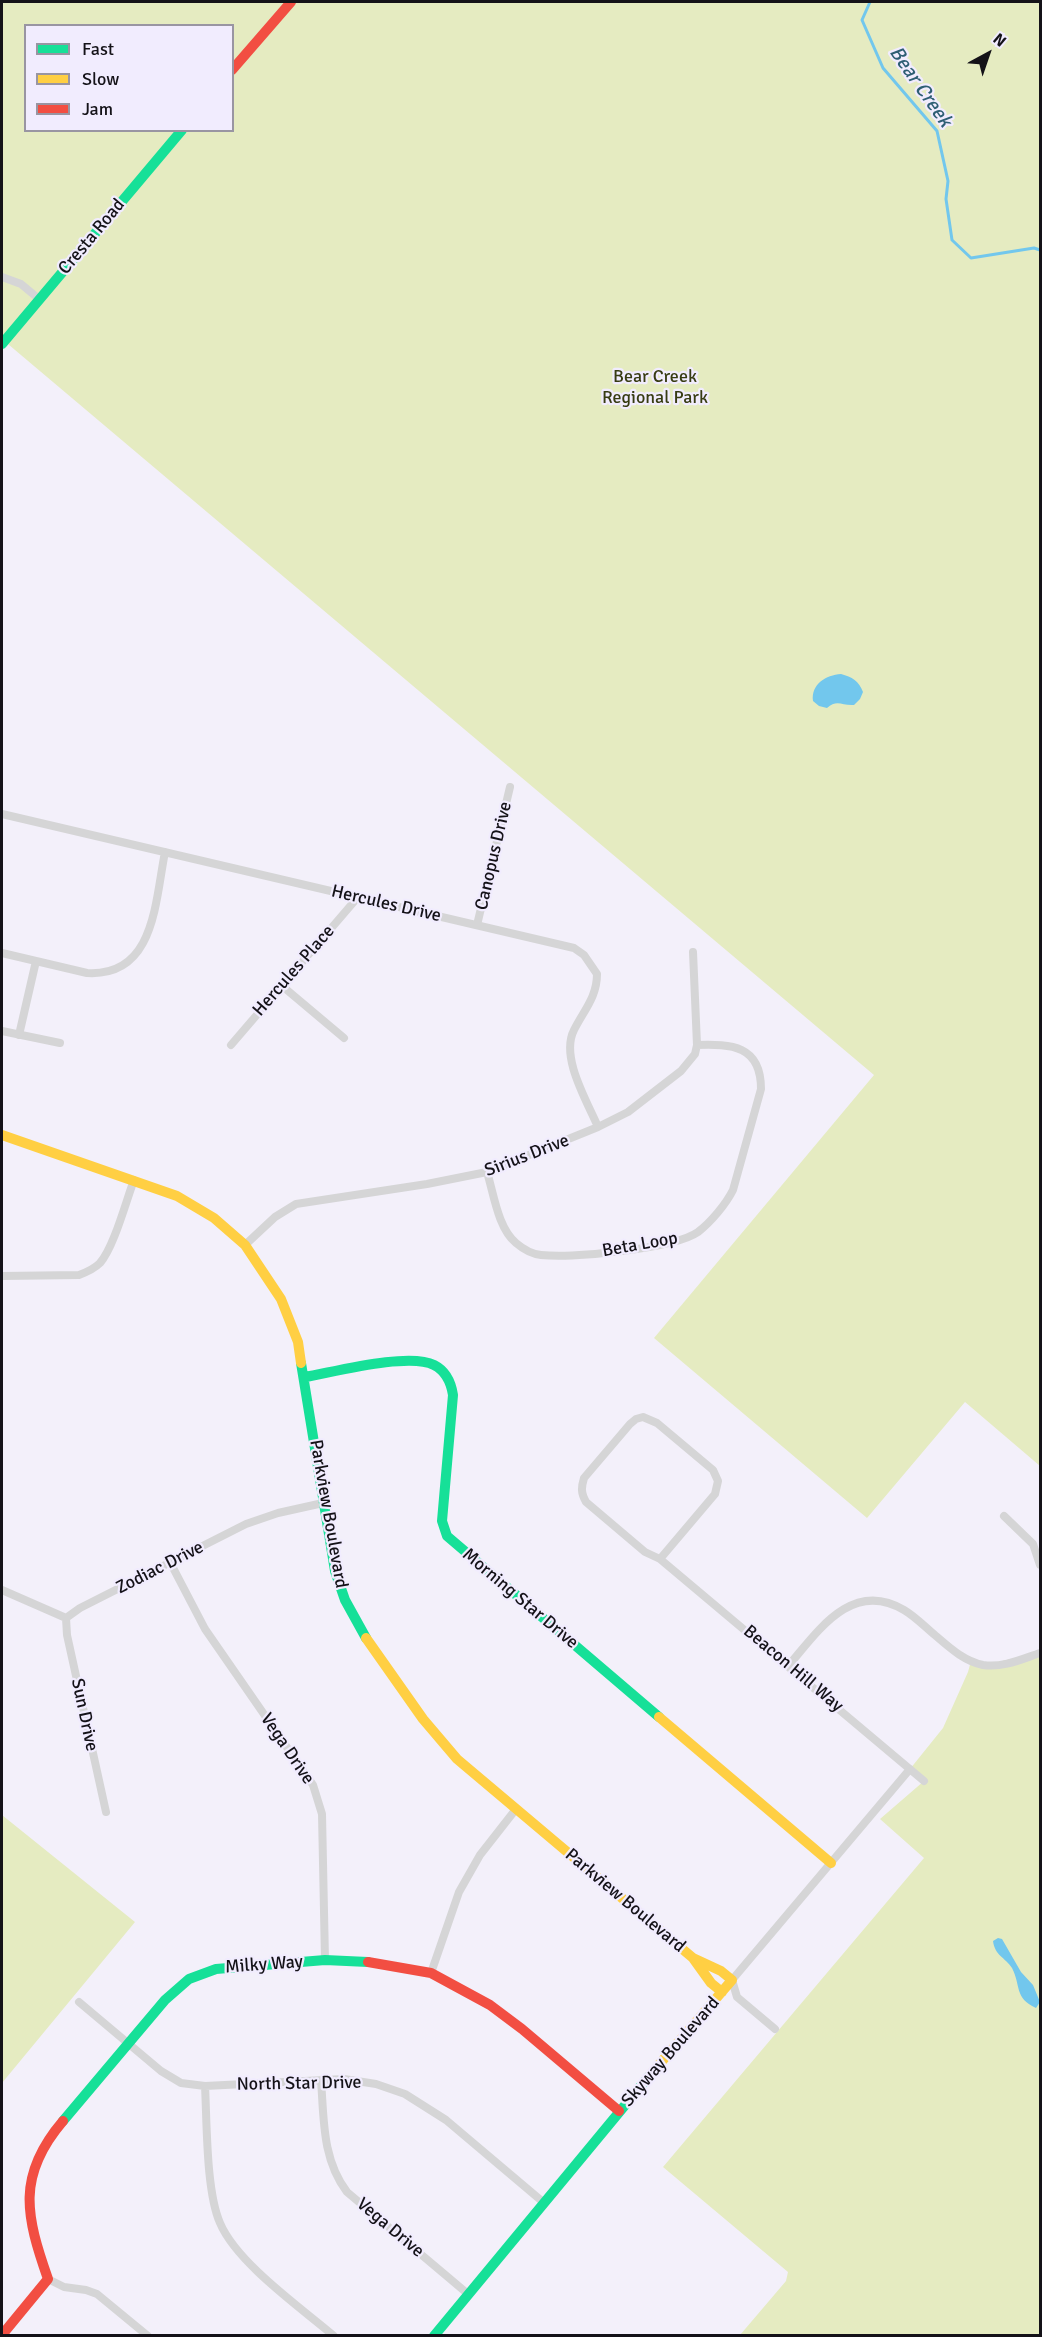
<!DOCTYPE html>
<style>
body{margin:0}
#map{position:relative;width:1042px;height:2337px;overflow:hidden;background:#f3f0fa;font-family:Signika,sans-serif}
canvas{display:block}
.frame{position:absolute;inset:0;border:3px solid #141218;pointer-events:none}
.legend{position:absolute;left:24px;top:24px;width:210px;height:108px;box-sizing:border-box;background:#f1ecfe;border:2px solid #9995a2;margin:0;padding:8px 10px;list-style:none;font-size:18px;color:#141218}
.legend li{display:flex;align-items:center;gap:12px;height:30px}
.legend b{width:30px;border:2px solid #9995a2}
.north{position:absolute;left:958px;top:24px;width:60px;height:60px;-webkit-text-stroke:4px #f1ecfe;paint-order:stroke;rotate:40deg;font-size:16px;font-weight:700;line-height:24px;text-align:center;color:#141218}
.north::after{content:'';display:block;margin:auto;width:21px;height:27px;background:#141218;clip-path:polygon(50% 0,100% 100%,50% 72%,0 100%)}
</style>
<div id="map">
<canvas width="1042" height="2337"></canvas>
<div class="frame"></div>
<ul class="legend">
<li><b style="height:8px;background:#16e098"></b>Fast</li>
<li><b style="height:8px;background:#ffcf43"></b>Slow</li>
<li><b style="height:8px;background:#f24e42"></b>Jam</li>
</ul>
<div class="north">N</div>
</div>
<script>
const context = document.querySelector('canvas').getContext('2d');
context.lineJoin = 'round';
function fillPath(path, color) {
  context.fillStyle = color;
  context.fill(path, 'evenodd');
}
function strokePath(path, color, width, dash) {
  context.strokeStyle = color;
  context.lineWidth = width;
  context.lineCap = dash ? 'butt' : 'round';
  context.setLineDash(dash || []);
  context.stroke(path);
}
function label(font, color, halo, rows, align = 'center') {
  context.font = font + ' Signika,sans-serif';
  context.lineWidth = 4.5;
  context.setLineDash([]);
  context.textBaseline = 'middle';
  context.strokeStyle = halo;
  context.fillStyle = color;
  for (const [text, x, y, turn = 0] of rows) {
    context.save();
    context.translate(x, y);
    context.rotate((+turn || 0) * Math.PI / 180);
    context.textAlign = isNaN(turn) ? turn : align;
    if (halo) context.strokeText(text, 0, 0);
    context.fillText(text, 0, 0);
    context.restore();
  }
}
fillPath(new Path2D(`
 M2,2H1040V1466L965,1402L867,1518L654,1338L874,1075L2,339ZM26,26H232V130H26Z
 M1040,1653V2335H740L786,2281L788,2272L663,2167L924,1858L880,1819L924,1781L910,1769L943,1728L968,1672L971,1661L983,1665Z
 M2,1815L135,1922L2,2083Z`), '#e5ebc1');
fillPath(new Path2D(`
 M841,674C852,677 859,681 863,692L860,699L854,705C842,706 837,699 827,708L819,706L813,701C811,684 826,675 841,674Z
 M998,1938L1002,1939L1021,1972L1033,1985L1040,2002L1036,2008C1014,1998 1021,1985 1012,1968C1005,1957 995,1956 993,1941Z`), '#72c7ed');
strokePath(new Path2D(`
 M870,2L862,20L883,68L937,131L948,181L946,199L952,240L971,258L1034,248L1040,250`), '#72c7ed', 3);
strokePath(new Path2D(`
 M2,277L21,284L39,299
 M2,814L574,948L584,955L597,974C597,997 584,1010 574,1030C560,1057 587,1101 598,1127
 M477,925L510,787
 M2,953L87,973C155,977 155,902 165,852
 M281,985L344,1038
 M2,1031L60,1043
 M19,1035L36,961
 M231,1045L358,897
 M487,1172C494,1195 498,1228 516,1243C523,1249 532,1254 541,1255C572,1258 674,1249 698,1232C711,1222 726,1204 733,1190L761,1089C761,1045 731,1044 697,1045
 M245,1245L275,1217L296,1204L427,1184L487,1172L598,1127L628,1112L681,1071L695,1054L697,1045L693,952
 M2,1276L79,1275C87,1272 94,1269 100,1263C114,1247 126,1201 134,1180
 M643,1417L657,1423L713,1470L718,1481L715,1494L660,1559L645,1552L586,1502C581,1493 581,1488 584,1478L630,1424L636,1419Z
 M1004,1516L1033,1544L1040,1565
 M660,1559L924,1781
 M170,1562L205,1629L313,1785L322,1814L325,1960
 M2,1590L66,1618L80,1608L246,1524L278,1513L323,1503
 M66,1618L67,1635L106,1812
 M789,1665C818,1631 852,1579 904,1610C916,1617 926,1628 936,1636C950,1648 964,1661 983,1665C1003,1668 1022,1659 1040,1653
 M431,1973L459,1892L480,1855L516,1809
 M79,2002L161,2071L181,2083L205,2086L344,2079L376,2084L405,2094L446,2120L543,2202
 M775,2029L737,1997L732,1980L910,1769
 M321,2080C324,2119 322,2159 347,2192L468,2294
 M205,2086C207,2123 206,2191 220,2223C237,2263 300,2307 334,2336
 M48,2279L64,2287L86,2290L97,2294L148,2336`), '#d5d5d6', 8);
strokePath(new Path2D(`
 M2,344L182,130
 M301,1363L335,1571L345,1600L366,1638
 M305,1377C334,1372 409,1352 434,1365C446,1371 451,1382 453,1395L442,1521L447,1536L659,1717
 M63,2121L165,2000L189,1979L216,1969L325,1960L368,1962
 M434,2336L650,2075`), '#16e098', 10);
strokePath(new Path2D(`
 M2,1135L177,1196L214,1218L245,1245L281,1299L298,1342L301,1363
 M366,1638L423,1719L457,1759L693,1958L711,1983L722,1992
 M659,1717L831,1863
 M650,2075L732,1980L721,1971L693,1958`), '#ffcf43', 10);
strokePath(new Path2D(`
 M232,70L291,2
 M368,1962L431,1973L490,2005L522,2029L619,2111
 M2,2335L48,2279C26,2216 16,2176 63,2121`), '#f24e42', 10);
label('18px', '#141218', '#f1ecfe', [
 ["Cresta Road",92,237,-50],
 ["Canopus Drive",494,856,-77],
 ["Hercules Drive",386,904,13],
 ["Hercules Place",294,971,-49],
 ["Sirius Drive",527,1156,-21],
 ["Beta Loop",640,1245,-10],
 ["Parkview Boulevard",328,1514,80],
 ["Zodiac Drive",160,1568,-27],
 ["Morning Star Drive",520,1599,40],
 ["Beacon Hill Way",793,1669,40],
 ["Sun Drive",84,1715,78],
 ["Vega Drive",287,1749,56],
 ["Parkview Boulevard",625,1901,40],
 ["Milky Way",264,1965,-4],
 ["Skyway Boulevard",671,2052,-49],
 ["North Star Drive",299,2084,-1],
 ["Vega Drive",390,2228,40]
]);
label('18px', '#373c12', '#f1ecfe', [
 ["Bear Creek",655,377],
 ["Regional Park",655,398]
]);
label('italic 20px', '#2e5e73', '#f1ecfe', [
 ["Bear Creek",920,87,55]
]);
</script>
